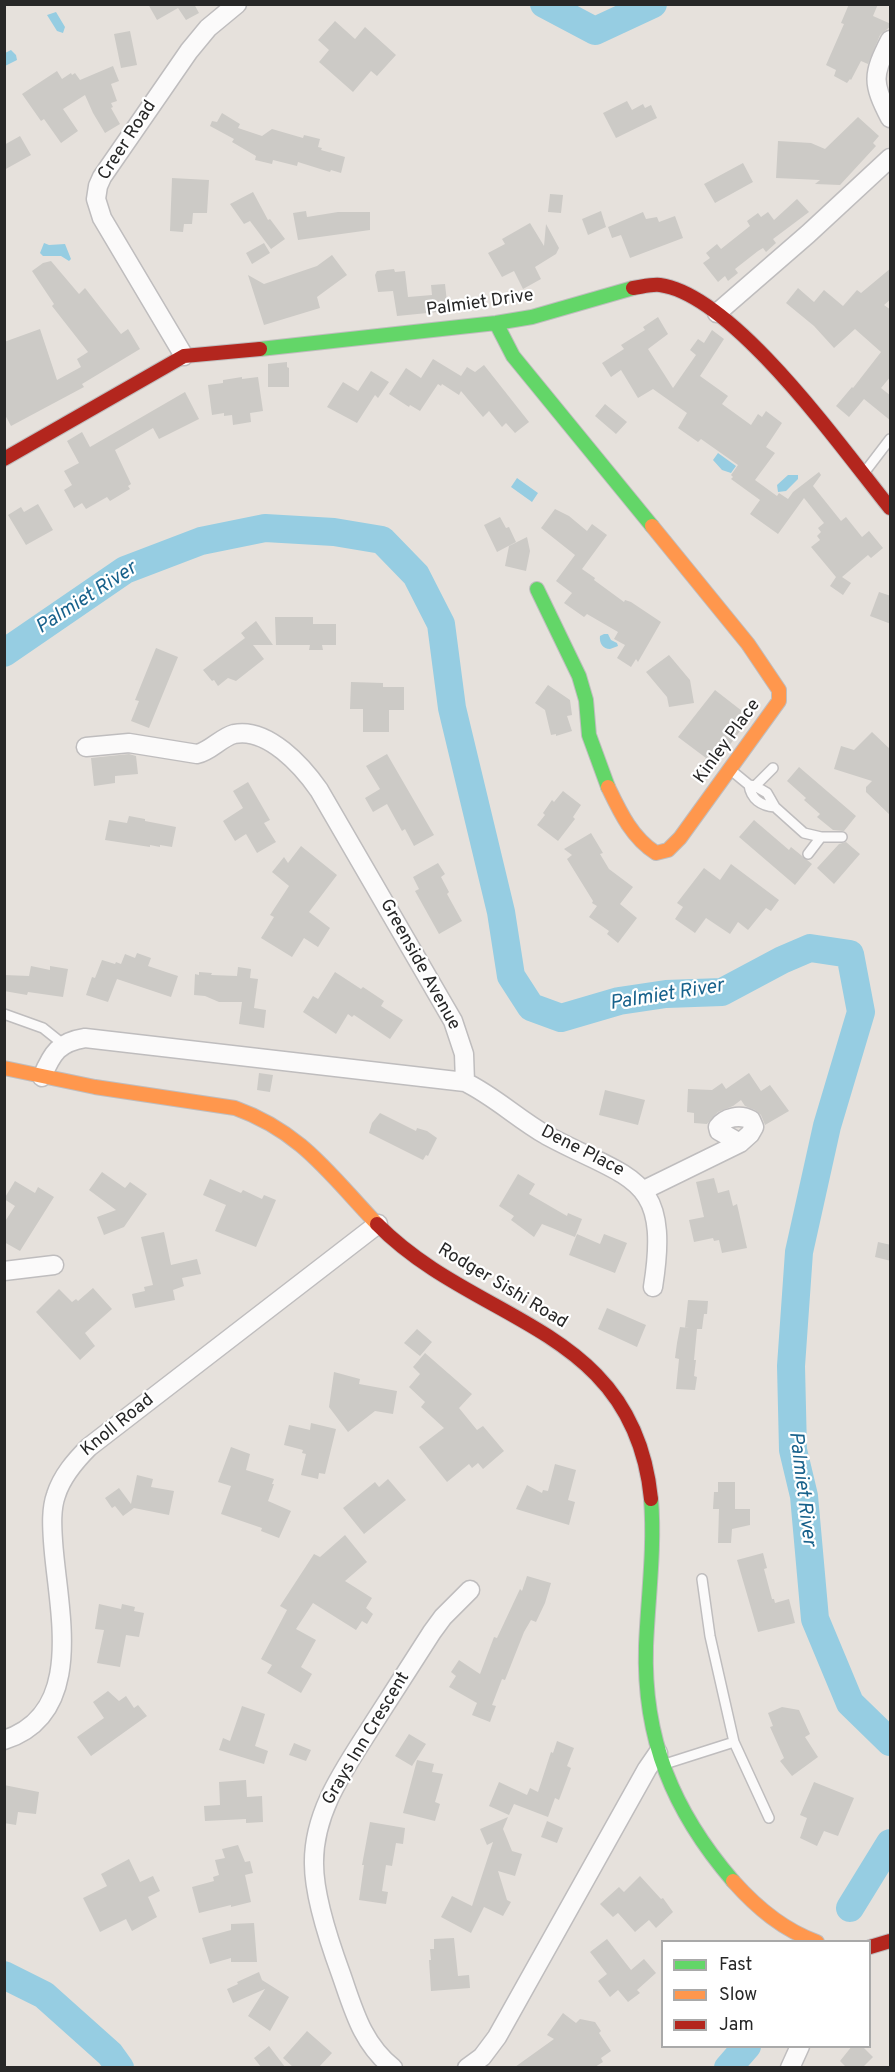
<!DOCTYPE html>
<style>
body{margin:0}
#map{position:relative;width:895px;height:2072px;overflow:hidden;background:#e6e1dc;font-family:Overpass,sans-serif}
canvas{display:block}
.frame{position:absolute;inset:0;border:6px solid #272727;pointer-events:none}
.legend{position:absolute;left:661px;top:1940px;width:210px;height:108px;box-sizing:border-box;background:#fff;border:2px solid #a9a9a9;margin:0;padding:8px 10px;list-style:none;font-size:18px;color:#272727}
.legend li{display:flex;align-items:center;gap:12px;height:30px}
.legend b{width:30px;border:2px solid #a9a9a9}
</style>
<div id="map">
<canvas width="895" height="2072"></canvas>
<div class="frame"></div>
<ul class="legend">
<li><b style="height:8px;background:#63d668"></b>Fast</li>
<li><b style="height:8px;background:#ff974d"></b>Slow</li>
<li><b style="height:8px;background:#b3261e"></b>Jam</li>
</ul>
</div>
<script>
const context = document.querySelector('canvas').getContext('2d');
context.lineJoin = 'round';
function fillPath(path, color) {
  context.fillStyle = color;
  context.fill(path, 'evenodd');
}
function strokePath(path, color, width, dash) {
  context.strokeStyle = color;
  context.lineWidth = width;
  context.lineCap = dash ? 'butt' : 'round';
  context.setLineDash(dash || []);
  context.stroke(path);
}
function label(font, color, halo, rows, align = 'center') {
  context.font = font + ' Overpass,sans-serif';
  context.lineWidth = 4.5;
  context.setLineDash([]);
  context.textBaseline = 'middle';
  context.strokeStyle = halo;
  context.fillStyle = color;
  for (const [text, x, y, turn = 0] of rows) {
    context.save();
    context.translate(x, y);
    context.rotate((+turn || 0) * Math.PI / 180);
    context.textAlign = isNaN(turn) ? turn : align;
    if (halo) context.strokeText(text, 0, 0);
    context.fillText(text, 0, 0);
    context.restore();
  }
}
fillPath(new Path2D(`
 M56,12L65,27L63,33L57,31L47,15Z
 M11,50L16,55L17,60L5,66V53Z
 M44,243L49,245L65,244L71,259L69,261L61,256H43L40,253Z
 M718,453L736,466L731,473L722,470L713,460Z
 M788,475H798V479L786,491L778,492L777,485Z
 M517,478L538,493L532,502L511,487Z
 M604,634H608L611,640L617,643L618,646L610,649C603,649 599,643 600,636Z`), '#96cde2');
strokePath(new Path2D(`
 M544,4L595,31L653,4
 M4,653L125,570L201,541L265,528L334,532L382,540L416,575L441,624L452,708L501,912L511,976L531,1007L561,1018L619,1001L666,994L722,992L782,960L810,948L850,954L861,1012L827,1126L799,1252L791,1366L793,1450L804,1496L815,1619L850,1703L890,1742
 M850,1908L890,1843
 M4,1975L44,1995L110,2054L120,2068
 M728,2068L747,2046`), '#96cde2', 28);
fillPath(new Path2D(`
 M148,4H194L199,13L186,20L178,8L157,20Z
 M849,4H878L873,16L891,24V26L880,35L868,64L861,61L851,80L850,79L847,83L834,76L836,70L826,65L844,24L841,23Z
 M335,21L355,39L365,27L396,55L377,76L371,71L353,92L319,62L329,50L318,40Z
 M130,31L137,65L121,68L114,34Z
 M113,66L119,81L111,84L117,101L111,103L113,107L111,108L120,124L105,133L93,113L85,95L63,109L78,131L61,143L44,119L41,121L22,94L57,71L62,79L71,73L72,75L75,73L80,80Z
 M627,101L632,110L643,104L645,108L651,105L657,118L616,138L603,113Z
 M222,113L240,124L238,128L262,136L272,129L303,138L304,135L320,139L318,147L322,148L321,150L345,157L341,173L331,170L330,172L298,162L297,166L273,160L272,164L255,160L256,156L232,142L234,139L210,126L212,121L217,122Z
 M858,117L879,136L873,143L876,146L840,185L815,184L820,180L776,178L778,141L811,143L825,149Z
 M20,136L31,155L4,170V145Z
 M743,163L753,182L715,203L704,184Z
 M172,178L209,180L207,213H193L192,224H184L183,232L170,231Z
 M253,192L268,220L270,219L285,239L271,249L250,221L244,224L230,204Z
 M550,194L563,195L561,213L548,212Z
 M797,199L809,212L773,239L776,243L766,252L763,248L758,251L735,269L738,273L728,281L725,276L718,282L703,263L710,258L706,253L717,244L721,249L750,226L747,221L758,213L761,217L768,212L774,220Z
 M306,211L307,217L338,212H370V230L298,240L293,213Z
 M601,211L606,227L588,235L582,219Z
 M643,212L646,219L657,217L659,222L675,216L683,238L630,258L621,235L612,238L608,227Z
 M530,223L544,246L546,224L559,248L556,254L535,267L541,279L523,289L514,271L502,277L488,253L505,244L502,239Z
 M264,243L270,253L252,264L246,253Z
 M332,255L347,275L317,297L320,308L264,325L248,275L264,284L317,266Z
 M51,261L79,294L85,288L121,334L128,329L140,349L82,384L84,387L11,426L4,413V342L40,329L57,380L81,367L77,359L88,352L52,306L54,304L32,271L43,263Z
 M891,268V299L884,305L891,310V376L881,388L891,396V421L864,399L849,417L836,406L852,387L853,388L881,352L855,329L834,348L814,326L786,303L798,288L814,302L824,290L843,306L857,290L861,293Z
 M394,269L395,272L405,271L408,297L432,295L431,285L445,284L448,311L397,316L393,291L378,292L375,275L377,271Z
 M658,317L668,334L648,349L673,388L696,355L690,350L698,339L704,343L712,330L724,339L700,376L728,396L722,404L751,425L758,414L762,417L766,411L782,423L766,447L775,453L755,480L777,496L779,493L788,499L793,492L819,472L821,475L813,486L841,521L846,517L862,537L869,531L883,548L871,558L868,555L842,577L851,583L843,595L830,586L836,577L811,547L820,540L817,536L821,532L818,528L824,523L804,498L778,534L750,514L760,500L731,479L733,477L731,475L738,465L701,439L698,442L678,428L687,413L653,389L638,398L621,370L611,377L602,363L624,349L621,345L645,330L643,327Z
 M433,359L461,376L467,367L475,372L484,365L529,422L515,433L506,423L502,427L489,411L483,417L461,391L459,395L442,384L441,386L438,384L420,411L410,405L409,407L389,394L406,368L421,378Z
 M287,362V367L289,368V387H268V364Z
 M371,371L389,382L378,398L375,395L357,423L327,407L343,382L358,391Z
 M242,377V379L258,377L263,411L250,413L251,422L233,425L232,415L224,416V413L212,415L208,385L223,383V380Z
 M185,392L199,419L159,439L153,428L115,450L131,484L128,486L130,489L110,501L107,497L86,509L82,503L74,508L64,490L72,485L64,471L79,463L67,441L82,432L90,447Z
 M605,404L627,422L616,434L595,416Z
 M38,504L53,530L26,545L8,515L21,507L24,512Z
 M555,509L569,516L587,531L592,524L607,535L582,569L595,578L594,580L624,602L625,600L631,602L661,622L638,662L636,659L631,667L617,658L625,645L614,639L618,632L587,614L584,617L564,603L572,593L556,581L575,555L541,528Z
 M500,517L506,528L509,527L516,542L497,552L484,525Z
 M527,537L530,551L526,571L505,566L509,546Z
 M879,592L891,596V624L870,616Z
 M275,617H313V624H336V645H322L323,650H309L310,645H276Z
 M256,621L273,645H253L264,659L236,681L228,678L218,686L214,680L212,681L203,670L245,638L241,633Z
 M156,648L178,657L149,728L131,721L139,701L135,700Z
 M669,655L690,680L694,703L669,707L667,697L646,672Z
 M351,682L383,683V687H404V710H389V732H363V709H350Z
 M548,685L570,700L572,715L567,716L572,731L556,736V734L551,735L545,710L535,703Z
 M715,690L742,711L732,725L740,731L712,769L703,762L706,758L678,737Z
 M872,732L891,750V816L866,792V787L872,781L834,769L841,746L854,750Z
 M129,754L136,756L138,774L115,776V783L94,786L91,758Z
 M387,754L434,835L414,846L405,829L402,831L387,804L373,812L365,798L380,789L366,766Z
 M799,767L856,816L844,831L833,830L817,817L820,814L804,800L806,798L787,781Z
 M248,782L270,820L264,823L276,842L257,853L246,834L235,841L223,821L243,808L233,791Z
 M563,791L581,805L573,817L575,819L558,841L537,825L545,815L543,813L552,800L554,802Z
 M129,816L145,819V821L176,827L172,847L160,845V847L150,845V847L105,840L109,820L127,823Z
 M754,820L789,850L791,847L812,864L795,885L739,837Z
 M591,833L603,853L600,854L609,869L633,887L620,904L637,918L618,943L607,934L609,931L589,917L597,906L592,903L593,901L567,859L572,855L564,849Z
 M846,842L860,854L834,884L817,868L839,844Z
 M301,846L337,875L309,912L330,928L318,947L304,938L292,957L261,938L274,917L270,915L289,886L272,872L284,857L288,863Z
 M438,863L445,874L441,877L449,892L447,894L462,921L439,934L415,891L419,889L413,877Z
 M731,864L779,900L771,911L766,908L748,930L738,922L730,934L706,918L695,933L675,919L683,907L677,903L704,868L720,880Z
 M137,953L151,958L148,966L178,976L171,997L117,979L108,1002L86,995L92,977L95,978L102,960L115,964L116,962L121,964L125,954L135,958Z
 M31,966L50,970V966L68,969L63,997L28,992L27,995L4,991V975L29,976Z
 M238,967L251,969L250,978L258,979L254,1008L266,1010L264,1028L239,1024L242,1002H219L205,996L194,995L195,974L199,975V972L212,973L211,975L237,976Z
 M335,972L361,989L363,987L384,1001L381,1006L403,1020L390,1039L354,1015L352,1017L348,1014L336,1034L303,1012L313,996L318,999Z
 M259,1073L273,1075L270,1092L257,1090Z
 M749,1073L761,1091L770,1085L789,1111L765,1125L761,1115L755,1110L745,1106L741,1100L733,1106L718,1112L707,1124L694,1123V1113L687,1112L688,1089L712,1090L722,1083L726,1089Z
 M605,1090L645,1100L638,1125L599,1115Z
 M380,1113L416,1131L417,1128L427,1131L437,1138L428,1156L426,1155L423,1160L369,1133L372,1123Z
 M102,1172L125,1188L130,1182L147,1194L124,1227L104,1235L97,1217L116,1210L89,1190Z
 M518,1174L535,1184L529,1194L567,1216L568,1213L582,1219L575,1237L542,1224L534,1237L511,1220L514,1216L499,1206Z
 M714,1178L718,1193L729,1190L733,1206L737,1204L747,1248L722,1253L719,1240L714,1241L713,1238L694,1242L689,1220L704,1217L696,1182Z
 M210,1179L241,1193L243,1190L262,1199L264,1195L276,1200L256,1247L215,1231L226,1205L203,1195Z
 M15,1181L35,1193L38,1187L54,1197L20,1251L4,1242V1223L15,1206L4,1199Z
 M164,1232L171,1265L197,1259L201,1274L182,1278L184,1286L173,1290L175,1300L135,1308L132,1294L145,1291L144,1287L153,1285L141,1237Z
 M577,1234L600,1244L604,1234L627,1243L615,1273L569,1255Z
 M878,1242L891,1245V1261L875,1257Z
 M93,1288L112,1309L85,1333L95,1346L80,1360L36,1312L59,1289L72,1302L76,1299L78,1301Z
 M688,1300L708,1301L707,1314H704L702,1329H697L694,1360H696L694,1376L697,1377L695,1390L676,1389L679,1359L675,1358L677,1343L680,1327L689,1328H685Z
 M607,1308L646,1325L637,1347L598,1329Z
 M417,1329L432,1342L420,1356L404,1343Z
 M425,1353L472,1394L459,1408L477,1430L483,1426L504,1451L483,1469L478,1463L472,1468L469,1464L447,1482L419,1447L444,1428L421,1407L425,1402L409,1387L420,1374L413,1367Z
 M334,1372L360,1379L359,1384L397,1391L393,1414L375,1411L348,1432L329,1407Z
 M311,1423L336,1429L325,1474L319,1473L318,1479L301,1475L306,1454L302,1453L303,1450L284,1445L289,1425L310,1430Z
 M231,1447L250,1454L246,1470L274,1479L272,1484H274L268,1501L291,1511L279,1538L261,1531L262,1528L221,1514L231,1486L218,1482Z
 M555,1464L576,1470L568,1500L575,1502L569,1525L516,1509L527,1485L542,1493L543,1490L548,1491Z
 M137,1475L153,1479L151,1487L174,1491L169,1515L134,1508L123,1516L115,1506L112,1508L105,1498L119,1488L131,1504Z
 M388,1479L406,1500L364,1534L343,1508L375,1482L379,1487Z
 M718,1482H735V1509H750V1525L732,1529L731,1543H718L719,1509H713L714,1492H718Z
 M345,1535L367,1562L345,1581L372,1598L366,1608L373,1614L367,1624L362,1621L356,1630L313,1603L296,1629L316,1640L301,1667L312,1674L301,1693L267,1673L272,1665L261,1659L287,1610L280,1606L314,1554L320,1557Z
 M763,1553L767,1568L764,1569L772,1599H774L775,1603L789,1599L795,1623L758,1632L737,1560Z
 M527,1576L551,1583L545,1603L536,1622L531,1620L524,1632L505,1680L502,1679L492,1705L496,1706L490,1722L472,1715L477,1703L449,1687L456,1676L451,1672L459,1660L480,1674L494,1637L497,1638L520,1589L522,1591Z
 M99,1604L121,1609L122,1604L135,1607L134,1611L144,1613L139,1637L126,1635L120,1667L97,1663L104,1630L95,1629Z
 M108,1691L119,1701L126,1696L134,1708L138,1705L147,1716L91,1756L77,1737L104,1718L93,1702Z
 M242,1706L265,1714L255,1746L268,1751L264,1764L219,1750L223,1738L230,1741Z
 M782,1707L799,1710L810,1734L805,1737L818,1757L792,1776L780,1761L784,1758L770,1727L773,1726L768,1713Z
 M409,1734L426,1744L412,1766L395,1756Z
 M557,1741L574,1748L567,1766L571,1768L559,1800L555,1798L548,1817L514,1804L509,1815L489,1806L499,1782L527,1795L530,1788L538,1792L551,1752L553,1753Z
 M294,1743L311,1750L306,1761L289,1755Z
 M417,1760L434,1764L432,1772L443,1774L435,1802L440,1804L435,1821L403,1813Z
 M246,1780L247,1797L262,1796L263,1822L246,1823V1819L205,1821L204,1806L220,1805L219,1782Z
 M814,1782L854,1798L838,1836L824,1831L817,1846L800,1838L807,1818L800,1815Z
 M4,1785L39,1792L36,1814L18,1812L16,1825L4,1823Z
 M508,1817L503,1829L512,1851L522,1854L515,1876L498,1871L507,1900L511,1902L503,1916L484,1907L471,1933L441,1917L452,1896L472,1906L493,1842L487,1845L480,1829Z
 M547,1821L563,1828L557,1843L541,1837Z
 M370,1822L405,1828L403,1844L396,1843L392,1866L386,1865L382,1891L388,1892L386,1904L359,1900L364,1865H362Z
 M238,1845L245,1862L250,1861L253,1873L245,1875L251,1902L231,1907V1905L199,1913L192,1887L214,1881L213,1877L219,1875L215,1860L225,1858L222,1849Z
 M129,1859L140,1882L153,1876L160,1891L148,1897L157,1917L132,1931L126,1919L100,1932L83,1898L107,1886L101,1874Z
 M640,1876L661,1899L663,1898L673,1912L656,1928L649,1920L635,1932L618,1913L613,1917L600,1904L619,1887L624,1892Z
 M254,1923L257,1962H231V1958L210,1964L202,1938L231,1930V1924Z
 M454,1938L458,1976L469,1975L470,1988L431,1991L429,1960H431L430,1949H434V1939Z
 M607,1939L631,1970L644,1959L656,1973L637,1990L640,1993L628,2002L618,1990L610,1997L598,1981L607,1974L590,1952Z
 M259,1972L262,1980L289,1997L270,2031L248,2016L265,1989L233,2003L227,1989L238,1984L237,1982Z
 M563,2013L576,2023L580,2019L595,2022L601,2031L599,2033L611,2051L601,2058L603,2062L595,2067H515L554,2039L547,2035Z
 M307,2031L332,2053L319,2067H293L283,2058Z
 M269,2046L285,2067H261L254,2058Z
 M852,2046H862L873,2057L863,2067H846L840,2061Z`), '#cccac6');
const lane = new Path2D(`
 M864,473L890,439
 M732,771L749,785L755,786L767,793L775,807L804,833L821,837H842
 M749,785C751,799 761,806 775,807
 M755,786L773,768
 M808,854L821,837
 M4,1014L43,1028L63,1044
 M702,1579L710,1636L734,1742L769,1818
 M665,1764L734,1742`);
const street = new Path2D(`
 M890,40C872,75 872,83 890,118
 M717,313L808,234L890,158
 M184,356L102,218L96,199L98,186L102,177L189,51L208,28L237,4
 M86,747L129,743L197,754C211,751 220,738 234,734C268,727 303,767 319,790L453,1021L464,1054L465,1082
 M42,1077C52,1053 59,1042 85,1038L465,1082C494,1096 518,1119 546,1135C631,1181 671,1174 653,1287
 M644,1190L740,1143L750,1134L754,1127L751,1120C740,1114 725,1117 718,1127L719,1131L740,1143
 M4,1271L54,1265
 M4,1740C88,1713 57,1606 53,1541C52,1526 51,1509 56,1495C62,1476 75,1461 89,1447L378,1224
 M393,2068C362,2043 354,2011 341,1974C330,1944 314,1897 314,1864C313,1811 346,1767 373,1724C393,1693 412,1663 432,1632L443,1617L470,1590
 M467,2068L482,2057L497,2037L647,1769L658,1753
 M790,2068L800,2046`);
const fast = new Path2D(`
 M496,323L513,356L652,526
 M260,349L496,323L532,317L633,288
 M537,589L579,676L586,700L589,735L608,787
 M651,1499C655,1548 648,1597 646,1646C643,1739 673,1811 733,1881`);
const slow = new Path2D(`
 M608,787C620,812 632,838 656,853L668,850L680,838L779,701V690L748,644L652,526
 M4,1068L95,1087L235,1108C302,1132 330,1175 377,1224
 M733,1881C757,1908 783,1930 817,1942`);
const jam = new Path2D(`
 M633,288C641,287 652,284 660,285C734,295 843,450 890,508
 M4,459L184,356L260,349
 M377,1224C476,1325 634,1325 651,1499
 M870,1947L890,1941`);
strokePath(lane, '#bfbdbe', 12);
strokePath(street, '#bfbdbe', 21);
strokePath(fast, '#bfbdbe', 16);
strokePath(slow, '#bfbdbe', 16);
strokePath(jam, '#bfbdbe', 16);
strokePath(lane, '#fbfafa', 9);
strokePath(street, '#fbfafa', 18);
strokePath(fast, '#63d668', 14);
strokePath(slow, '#ff974d', 14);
strokePath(jam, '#b3261e', 14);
label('18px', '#272727', '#fff', [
 ["Creer Road",128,141,-57],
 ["Palmiet Drive",480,304,-8],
 ["Kinley Place",728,742,-54],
 ["Greenside Avenue",419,965,61],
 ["Dene Place",582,1152,27],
 ["Rodger Sishi Road",502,1287,31],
 ["Knoll Road",118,1426,-39],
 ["Grays Inn Crescent",367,1739,-59]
]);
label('italic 20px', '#17618b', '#fff', [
 ["Palmiet River",87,599,-33],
 ["Palmiet River",667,996,-9],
 ["Palmiet River",801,1489,83]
]);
</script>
